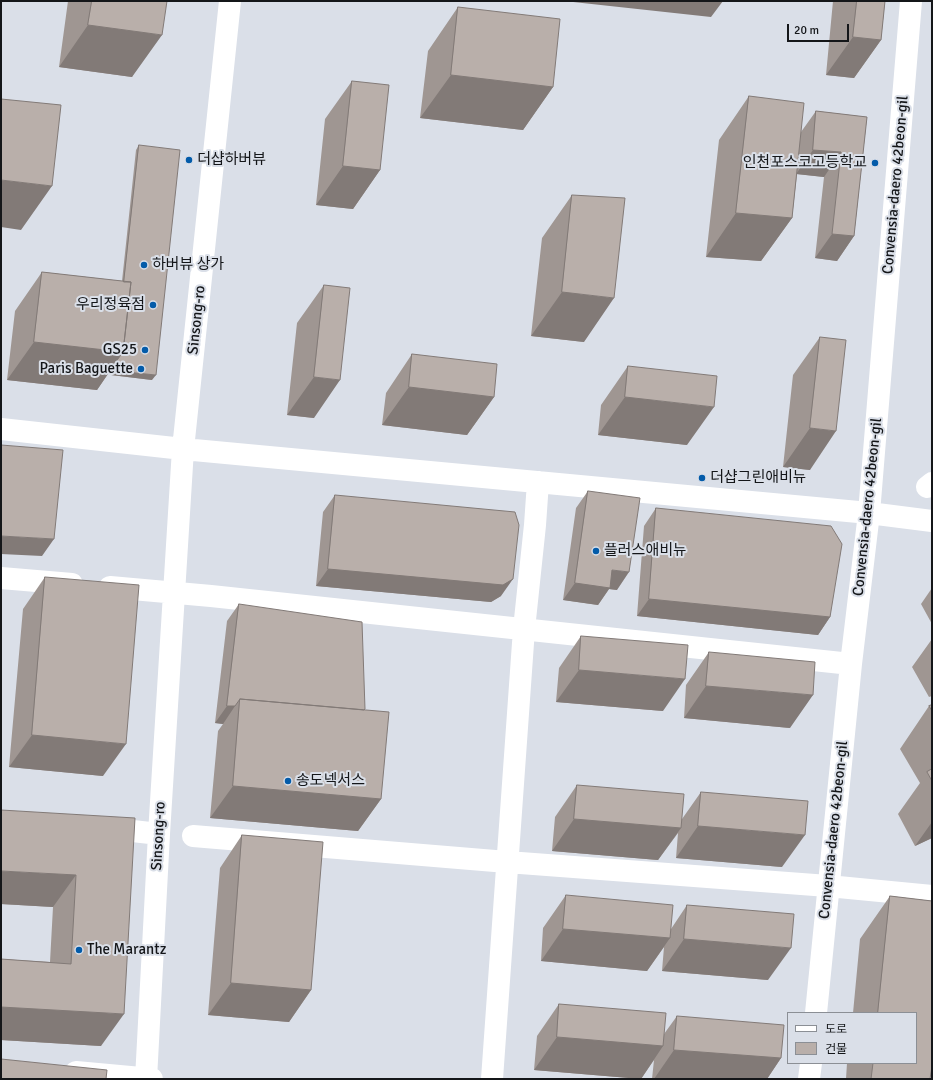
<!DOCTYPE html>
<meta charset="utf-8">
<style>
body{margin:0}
#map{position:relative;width:933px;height:1080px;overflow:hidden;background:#dadfe8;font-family:Signika,"Noto Sans KR",sans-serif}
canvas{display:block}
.frame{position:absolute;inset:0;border:2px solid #141619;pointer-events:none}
.legend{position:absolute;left:787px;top:1012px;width:130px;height:52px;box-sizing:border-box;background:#dadfe8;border:1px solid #8b8f95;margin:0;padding:5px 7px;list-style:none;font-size:12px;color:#141619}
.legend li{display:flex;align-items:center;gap:8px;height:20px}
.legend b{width:20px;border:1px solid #8b8f95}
.scale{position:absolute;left:787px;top:24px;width:62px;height:18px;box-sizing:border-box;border:2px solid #141619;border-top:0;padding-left:5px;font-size:12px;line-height:14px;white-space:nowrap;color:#141619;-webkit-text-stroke:3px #dadfe8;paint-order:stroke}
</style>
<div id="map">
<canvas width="933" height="1080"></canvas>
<div class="frame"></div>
<ul class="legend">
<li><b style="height:5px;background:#fff"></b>도로</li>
<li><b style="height:11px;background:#b9afaa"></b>건물</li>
</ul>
<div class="scale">20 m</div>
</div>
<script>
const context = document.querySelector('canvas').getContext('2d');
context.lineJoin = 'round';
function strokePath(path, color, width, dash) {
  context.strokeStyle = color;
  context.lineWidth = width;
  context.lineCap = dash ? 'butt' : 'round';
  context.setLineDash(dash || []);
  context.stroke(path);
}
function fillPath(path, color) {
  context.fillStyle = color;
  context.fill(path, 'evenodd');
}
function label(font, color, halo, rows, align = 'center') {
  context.font = font + ' Signika,"Noto Sans KR",sans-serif';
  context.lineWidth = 4;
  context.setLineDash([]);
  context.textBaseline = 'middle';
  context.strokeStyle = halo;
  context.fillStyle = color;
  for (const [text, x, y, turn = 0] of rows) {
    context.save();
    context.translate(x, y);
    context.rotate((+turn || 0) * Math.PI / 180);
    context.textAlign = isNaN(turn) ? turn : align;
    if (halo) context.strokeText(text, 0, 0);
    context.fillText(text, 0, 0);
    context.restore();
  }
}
strokePath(new Path2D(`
 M1,429L183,449L869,513L932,521
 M927,487L932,483
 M1,578L72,584
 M110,587L211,596L851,664
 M106,828L159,834
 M193,836L507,862L828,886L932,896
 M816,1013L851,664L869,513L911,1
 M76,1072L152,1079
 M146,1079L159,834L183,449L230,1
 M492,1079L524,629L535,525L538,482
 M809,1079L811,1063`), '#fff', 22);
fillPath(new Path2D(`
 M68,1H167L132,77L59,67Z
 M833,1H885L881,40L854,78L826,75Z
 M458,7L553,87L523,130L420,118L428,51Z
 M352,81L380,170L353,209L316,205L325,119Z
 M749,96L801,132L816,111L867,117L854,236L837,261L815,258L824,177L797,174L792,218L761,261L706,257L719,140Z
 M139,145L152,380L111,375L112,368L97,390L7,380L15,311L42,272L122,281L136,150Z
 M572,195L584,342L531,336L542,238Z
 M324,285L314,418L287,415L297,323Z
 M820,337L810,470L783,467L793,375Z
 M412,354L494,397L467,435L382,425L386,393Z
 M628,366L687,445L598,435L601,405Z
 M588,491L617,590L609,589L598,605L563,600L576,508Z
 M335,495L501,596L491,602L316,586L323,512Z
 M656,508L830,617L818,635L637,616L644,526Z
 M45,577L103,776L9,767L23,609Z
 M932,588V624L921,604Z
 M239,604L364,710L381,799L358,831L210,818L218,731L223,724L215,723L227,621Z
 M581,636L663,711L556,702L559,668Z
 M932,639V696L929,697L912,667Z
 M709,652L790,728L684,718L686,685Z
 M932,705V838L915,846L898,814L920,783L900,749L929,706Z
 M577,785L682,819L701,792L782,867L676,858L678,833L658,860L552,851L555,817Z
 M135,818L101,1046L1,1040V959L50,962L53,907L1,904Z
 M242,835L311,990L289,1022L208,1015L220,868Z
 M566,895L671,929L687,905L768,980L662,971L664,947L647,971L541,961L543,928Z
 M890,896L932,901V1067L930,1079H846L847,1063H916V1013H853L860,939Z
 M559,1004L664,1034L677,1016L781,1058L767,1079H652L654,1060L641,1079L534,1070L537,1036Z`), '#9f9692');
fillPath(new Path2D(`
 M564,1H723L711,17Z
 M88,25L162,35L132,77L59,67Z
 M853,37L881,40L854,78L826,75Z
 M451,75L553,87L523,130L420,118Z
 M813,150L841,152L824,177L796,174Z
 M343,166L380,170L353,209L316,205Z
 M1,180L52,186L21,230L1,227Z
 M736,213L792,218L761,261L706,257Z
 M832,234L854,236L837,261L815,258Z
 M562,292L614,298L584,342L531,336Z
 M34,342L123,352L97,390L7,380Z
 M115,371L156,375L152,380L111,375Z
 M314,377L340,380L314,418L287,415Z
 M409,387L494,397L467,435L382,425Z
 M625,397L714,407L687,445L598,435Z
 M810,428L836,431L810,470L783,467Z
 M1,536L54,539L42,556L1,554Z
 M328,569L513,579L501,596L491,602L316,586Z
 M612,570L629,572L617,590L609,589L598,605L563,600L575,583Z
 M649,599L830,617L818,635L637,616Z
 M579,670L685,679L663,711L556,702Z
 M706,686L813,695L790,728L684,718Z
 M227,706H235L223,724L215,723Z
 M32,735L126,744L103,776L9,767Z
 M233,786L381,799L358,831L210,818Z
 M574,819L681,828L658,860L552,851Z
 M932,822V838L915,846Z
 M698,826L805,835L782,867L676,858Z
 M1,871L76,875L53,907L1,904Z
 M563,929L670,938L647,971L541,961Z
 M684,939L791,948L768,980L662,971Z
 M231,983L311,990L289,1022L208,1015Z
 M1,1007L124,1014L101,1046L1,1040Z
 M557,1037L663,1046L641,1079L534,1070Z
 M674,1050L781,1058L767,1079H654Z`), '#827a77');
const building = new Path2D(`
 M92,1H167L162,35L88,25Z
 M857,1H885L881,40L853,37Z
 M458,7L560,19L553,87L451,75Z
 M352,81L389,85L380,170L343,166Z
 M749,96L804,103L792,218L736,213Z
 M1,99L61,105L52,186L1,180Z
 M816,111L867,117L854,236L832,234L841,152L813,150Z
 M139,145L180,150L156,375L115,371V363L123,352L131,282H124Z
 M572,195L625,198L614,298L562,292Z
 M42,272L131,282L123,352L34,342Z
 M324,285L350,288L340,380L314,377Z
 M820,337L846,340L836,431L810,428Z
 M412,354L497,364L494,397L409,387Z
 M628,366L717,376L714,407L625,397Z
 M1,445L63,450L54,539L1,536Z
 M588,491L640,498L629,572L612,570L610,588L575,583Z
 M335,495L515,512L519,525L513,579L503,585L328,569Z
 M656,508L831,526L842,544L830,617L649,599Z
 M45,577L139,585L126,744L32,735Z
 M239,604L362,622L365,709L364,710L240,699L235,706H227Z
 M581,636L688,645L685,679L579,670Z
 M709,652L815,662L813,695L706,686Z
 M240,699L389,712L381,799L233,786Z
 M932,705V711L929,706Z
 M932,769V781L927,772Z
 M577,785L684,794L681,828L574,819Z
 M701,792L808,801L805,835L698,826Z
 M1,810L135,818L124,1014L1,1007V959L71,964L76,875L1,871Z
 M242,835L323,842L311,990L231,983Z
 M566,895L673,905L670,938L563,929Z
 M890,896L932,901V1066L930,1079H871L873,1063H916V1013H878Z
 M687,905L794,914L791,948L684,939Z
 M559,1004L666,1013L663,1046L557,1037Z
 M677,1016L784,1025L781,1058L674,1050Z
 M1,1059L107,1070L106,1079H1Z`);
fillPath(building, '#b9afaa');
strokePath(building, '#827a77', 1);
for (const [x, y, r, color] of [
 [189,160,4,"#035ba9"],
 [875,163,4,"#035ba9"],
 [144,265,4,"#035ba9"],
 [153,305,4,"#035ba9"],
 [145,350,4,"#035ba9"],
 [141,369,4,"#035ba9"],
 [702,478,4,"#035ba9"],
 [596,551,4,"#035ba9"],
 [288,781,4,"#035ba9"],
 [79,950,4,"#035ba9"]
]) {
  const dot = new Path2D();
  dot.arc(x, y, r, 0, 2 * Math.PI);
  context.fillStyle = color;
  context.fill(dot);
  strokePath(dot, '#dadfe8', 1.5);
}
label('15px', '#141619', '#dadfe8', [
 ["더샵하버뷰",197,160],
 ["인천포스코고등학교",867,163,"right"],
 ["하버뷰 상가",152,265],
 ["우리정육점",145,305,"right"],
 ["GS25",137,350,"right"],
 ["Paris Baguette",133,369,"right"],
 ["더샵그린애비뉴",710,478],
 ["플러스애비뉴",604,551],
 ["송도넥서스",296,781],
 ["The Marantz",87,950]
], 'left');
label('15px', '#141619', '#dadfe8', [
 ["Convensia-daero 42beon-gil",896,185,-85],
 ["Sinsong-ro",197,320,-84],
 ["Convensia-daero 42beon-gil",868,507,-84],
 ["Convensia-daero 42beon-gil",834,830,-84],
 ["Sinsong-ro",159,836,-87]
]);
</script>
